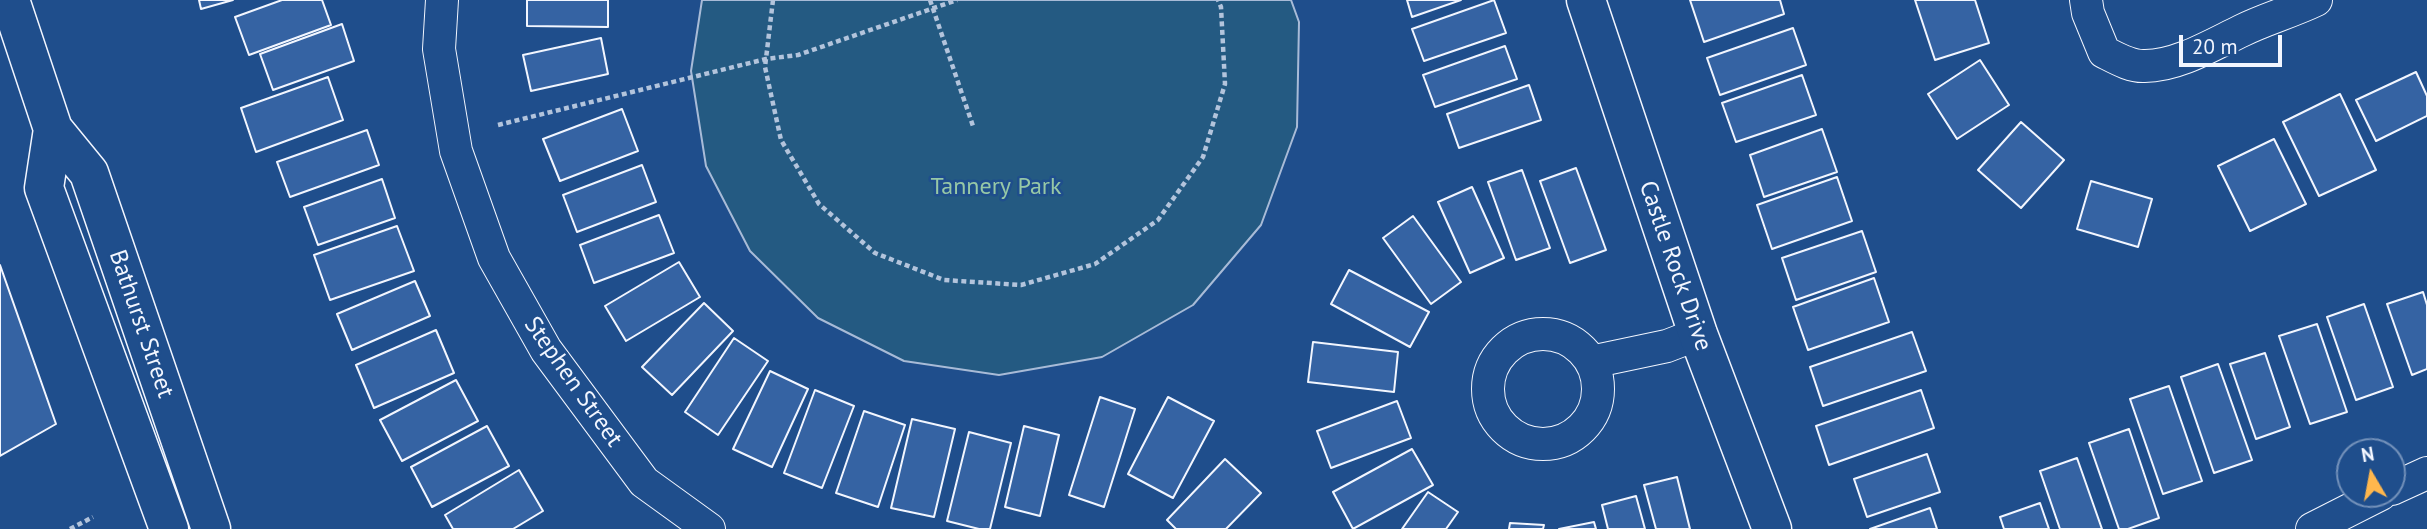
<!DOCTYPE html>
<style>
body{margin:0}
#map{position:relative;width:2427px;height:529px;overflow:hidden;background:#1f4e8c;font-family:"PT Sans",sans-serif}
canvas{display:block}
.north{position:absolute;left:2336px;top:438px;width:70px;height:70px;box-sizing:border-box;background:#1f4e8c;border:2px solid #7391ba;border-radius:50%;rotate:350deg;font-size:19px;font-weight:700;line-height:28px;text-align:center;color:#f2f6ff}
.north::after{content:'';display:block;margin:auto;width:24px;height:32px;background:#ffb74d;clip-path:polygon(50% 0,100% 100%,50% 72%,0 100%)}
.scale{position:absolute;left:2179px;top:35px;width:103px;height:32px;box-sizing:border-box;border:4px solid #f2f6ff;border-top:0;padding-left:9px;font-size:21px;line-height:24px;white-space:nowrap;color:#f2f6ff;-webkit-text-stroke:5px #1f4e8c;paint-order:stroke}
</style>
<div id="map">
<canvas width="2427" height="529"></canvas>
<div class="north">N</div>
<div class="scale">20 m</div>
</div>
<script>
const context = document.querySelector('canvas').getContext('2d');
context.lineJoin = 'round';
function fillPath(path, color) {
  context.fillStyle = color;
  context.fill(path, 'evenodd');
}
function strokePath(path, color, width, dash) {
  context.strokeStyle = color;
  context.lineWidth = width;
  context.lineCap = dash ? 'butt' : 'round';
  context.setLineDash(dash || []);
  context.stroke(path);
}
function label(font, color, halo, rows, align = 'center') {
  context.font = font + ' "PT Sans",sans-serif';
  context.lineWidth = 5;
  context.setLineDash([]);
  context.textBaseline = 'middle';
  context.strokeStyle = halo;
  context.fillStyle = color;
  for (const [text, x, y, turn = 0] of rows) {
    context.save();
    context.translate(x, y);
    context.rotate((+turn || 0) * Math.PI / 180);
    context.textAlign = isNaN(turn) ? turn : align;
    if (halo) context.strokeText(text, 0, 0);
    context.fillText(text, 0, 0);
    context.restore();
  }
}
const green = new Path2D(`
 M702,0H1291L1299,22L1297,127L1261,225L1193,305L1102,357L999,375L904,361L818,318L750,251L706,166L691,71Z`);
fillPath(green, '#245a82');
strokePath(green, '#a8bbd7', 2);
const building = new Path2D(`
 M199,0H233L201,9Z
 M282,0H322L331,25L249,55L235,17Z
 M527,0H608V27L527,26Z
 M1407,0H1461L1412,17Z
 M1494,0L1506,33L1424,61L1412,29Z
 M1690,0H1780L1784,14L1704,42Z
 M1915,0H1975L1989,43L1935,60Z
 M342,24L354,61L273,90L260,54Z
 M1793,28L1806,65L1720,95L1707,58Z
 M601,38L608,74L531,91L523,55Z
 M1505,46L1517,79L1435,107L1423,75Z
 M1980,60L2009,105L1957,139L1928,94Z
 M2416,72L2427,96V116L2376,141L2356,100Z
 M1802,75L1816,115L1736,142L1722,103Z
 M328,77L343,120L256,152L241,108Z
 M1529,85L1541,120L1459,148L1447,114Z
 M2340,94L2376,170L2319,196L2283,122Z
 M622,109L638,151L560,181L543,139Z
 M2021,122L2064,160L2021,208L1978,170Z
 M1822,129L1837,172L1764,197L1750,155Z
 M367,130L379,165L290,197L277,162Z
 M2274,139L2306,204L2250,231L2218,166Z
 M642,165L656,202L577,232L563,195Z
 M1576,168L1606,250L1570,263L1540,181Z
 M1522,170L1550,248L1516,260L1488,182Z
 M1837,177L1852,221L1772,249L1757,205Z
 M382,179L395,218L318,245L304,207Z
 M2091,181L2152,199L2138,247L2077,229Z
 M1472,187L1504,258L1470,273L1438,202Z
 M659,215L674,253L594,283L580,245Z
 M1413,216L1461,282L1431,304L1383,238Z
 M397,226L414,271L330,300L314,255Z
 M1862,231L1876,272L1796,300L1782,258Z
 M679,262L700,297L626,341L605,306Z
 M0,265L56,424L0,456Z
 M1349,270L1429,312L1410,347L1331,304Z
 M1874,278L1889,322L1808,350L1793,307Z
 M415,281L430,316L352,350L337,314Z
 M2423,292L2427,305V369L2412,375L2387,304Z
 M704,303L733,331L672,395L642,367Z
 M2364,304L2393,387L2356,400L2327,317Z
 M2317,324L2347,412L2310,424L2279,336Z
 M436,330L454,373L374,408L356,365Z
 M1912,332L1926,371L1823,406L1810,367Z
 M734,338L768,361L718,435L685,412Z
 M1313,342L1398,352L1394,392L1308,382Z
 M2265,353L2290,427L2256,439L2230,364Z
 M2218,364L2252,460L2214,473L2181,377Z
 M770,371L808,389L772,467L733,449Z
 M456,380L478,421L402,461L380,420Z
 M2169,386L2202,481L2163,494L2130,399Z
 M815,390L854,406L822,488L784,473Z
 M1921,390L1934,428L1829,465L1816,426Z
 M1100,397L1135,409L1104,507L1069,495Z
 M1168,397L1214,421L1173,498L1128,474Z
 M1397,401L1411,438L1331,468L1317,431Z
 M864,411L905,425L878,507L836,493Z
 M912,419L955,429L934,517L891,508Z
 M487,426L509,466L432,507L411,467Z
 M1024,426L1059,435L1040,516L1005,507Z
 M2129,429L2159,518L2128,529H2119L2089,443Z
 M969,432L1011,443L990,529H979L947,521Z
 M1412,449L1433,485L1353,529L1333,492Z
 M1927,454L1940,492L1867,517L1854,479Z
 M2077,458L2102,529H2060L2040,471Z
 M1225,459L1261,493L1226,529H1176L1167,520Z
 M519,470L543,511L513,529H453L445,515Z
 M1677,477L1690,529H1656L1644,485Z
 M1428,492L1458,512L1446,529H1402Z
 M1636,496L1645,529H1608L1602,505Z
 M2040,503L2049,529H2004L2000,517Z
 M1930,508L1937,529H1870Z
 M1594,522L1596,529H1559Z
 M1510,523L1544,525L1543,529H1509Z`);
fillPath(building, '#3563a3');
strokePath(building, '#f2f6ff', 2);
const street = new Path2D(`
 M442,0L439,49L456,151L494,258L546,350L644,482L709,529
 M2086,0L2088,13L2104,52C2116,58 2131,67 2145,66C2177,66 2212,45 2241,31C2265,19 2291,12 2316,0
 M1488 389a55 55 0 1 1 110 0a55 55 0 1 1-110 0Z
 M1591,362L1667,346L1698,334
 M2392,489L2427,473
 M2312,529L2381,494`);
const secondary = new Path2D(`
 M10,0L53,129L89,173L211,529
 M1586,0L1698,334L1772,529
 M53,129L44,188L169,529`);
strokePath(street, '#f2f6ff', 34);
strokePath(secondary, '#f2f6ff', 41);
strokePath(new Path2D(`
 M773,0L765,67L781,140L819,204L875,253L944,280L1021,285L1095,264L1158,220L1203,157L1225,84L1221,7L1218,0
 M930,0L973,126
 M498,125L766,59L798,55L957,0
 M70,529L93,517`), '#b3c4dc', 4.5, [5, 3.5]);
strokePath(street, '#1f4e8c', 32);
strokePath(secondary, '#1f4e8c', 38);
label('24px', '#97c8a6', '#1f4e8c', [
 ["Tannery Park",996,187]
]);
label('24px', '#f2f6ff', '#1f4e8c', [
 ["Castle Rock Drive",1675,266,71],
 ["Bathurst Street",141,324,71],
 ["Stephen Street",573,382,55]
]);
</script>
